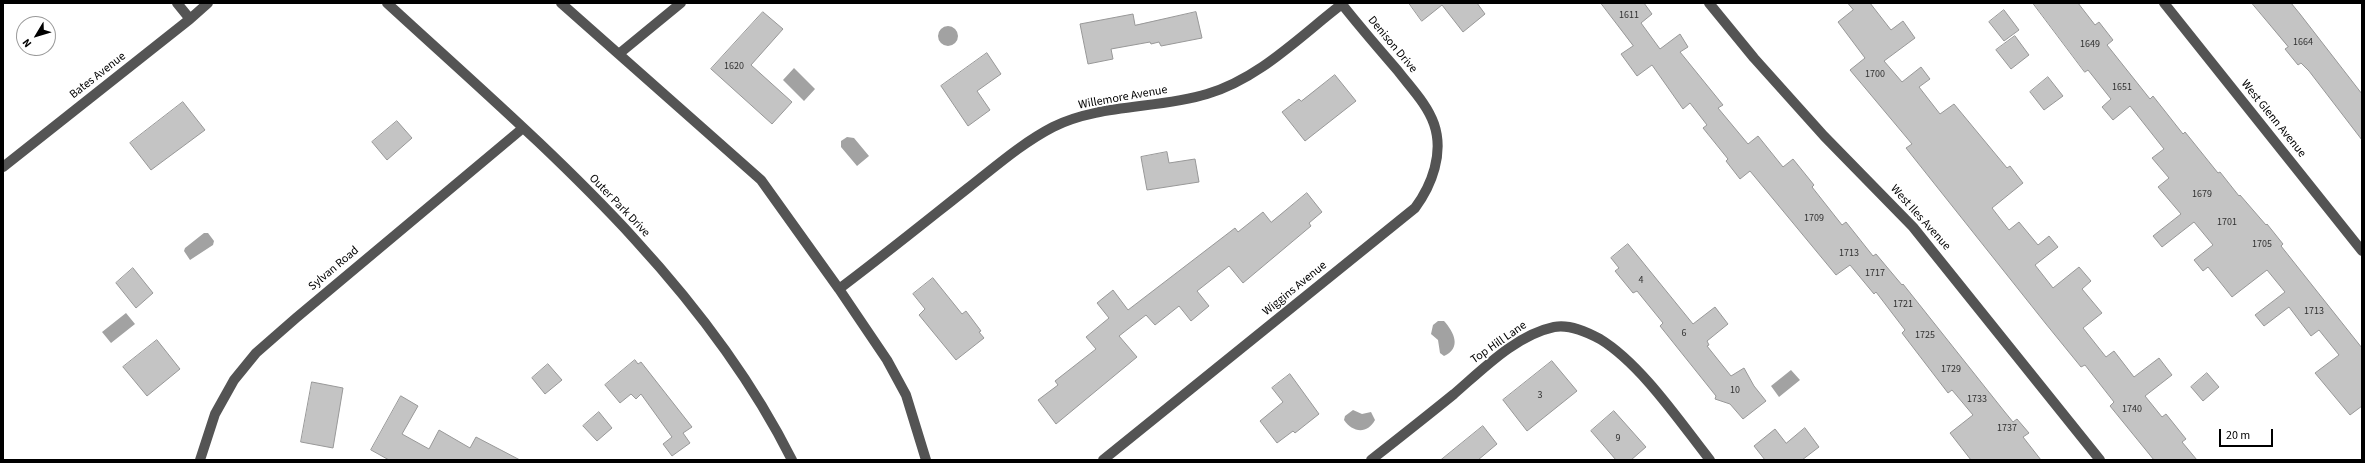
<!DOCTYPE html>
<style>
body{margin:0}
#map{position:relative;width:2365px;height:463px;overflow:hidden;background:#fff;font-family:"Source Sans 3",sans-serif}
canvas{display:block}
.frame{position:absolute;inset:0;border:4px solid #000;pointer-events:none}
.north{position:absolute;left:16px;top:16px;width:40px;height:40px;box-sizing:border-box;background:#fff;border:1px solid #999;border-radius:50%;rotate:232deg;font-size:11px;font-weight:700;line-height:16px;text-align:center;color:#000}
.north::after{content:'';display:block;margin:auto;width:14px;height:18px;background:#000;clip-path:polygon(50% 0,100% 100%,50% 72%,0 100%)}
.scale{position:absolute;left:2219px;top:429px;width:54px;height:18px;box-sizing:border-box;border:2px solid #000;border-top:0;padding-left:5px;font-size:12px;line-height:14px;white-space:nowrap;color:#000;-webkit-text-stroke:3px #fff;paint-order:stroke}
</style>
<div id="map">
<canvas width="2365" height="463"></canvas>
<div class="frame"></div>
<div class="north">N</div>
<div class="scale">20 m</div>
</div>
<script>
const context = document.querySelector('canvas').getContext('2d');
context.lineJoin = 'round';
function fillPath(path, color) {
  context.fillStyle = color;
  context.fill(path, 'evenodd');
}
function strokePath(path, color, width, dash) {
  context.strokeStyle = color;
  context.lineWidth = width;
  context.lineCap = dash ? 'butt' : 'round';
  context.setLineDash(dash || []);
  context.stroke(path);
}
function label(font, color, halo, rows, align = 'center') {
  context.font = font + ' "Source Sans 3",sans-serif';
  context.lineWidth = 3.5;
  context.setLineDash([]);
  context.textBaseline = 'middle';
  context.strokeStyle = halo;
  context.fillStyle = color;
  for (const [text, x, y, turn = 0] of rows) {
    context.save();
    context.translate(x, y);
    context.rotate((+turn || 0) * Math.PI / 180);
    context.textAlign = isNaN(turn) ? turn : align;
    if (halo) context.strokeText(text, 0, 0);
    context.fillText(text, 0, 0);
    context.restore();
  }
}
fillPath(new Path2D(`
 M938 36a10 10 0 1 1 20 0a10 10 0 1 1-20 0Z
 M794,68L815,89L804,101L783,80Z
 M847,137L854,138L869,156L857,166L841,147V141Z
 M204,233H208L214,241L213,245L190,260L184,251L185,248Z
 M126,313L135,324L111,343L102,332Z
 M1438,321H1444C1454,332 1462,348 1444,356L1440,353L1438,340L1431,334L1433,325Z
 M1791,370L1800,380L1779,397L1771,386Z
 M1353,410L1362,414L1371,412L1375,420C1367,435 1352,432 1344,420L1345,416Z`), '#a2a2a2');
const building = new Path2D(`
 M1409,3H1477L1485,14L1463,32L1442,5L1422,21Z
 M1601,3H1644L1652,14L1641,23L1660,49L1680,34L1688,47L1680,52L1723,105L1718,108L1748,144L1758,136L1783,167L1793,159L1814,185L1812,187L1842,225L1846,222L1873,256L1876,254L1902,285L1903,284L2004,411L2013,422L2017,419L2029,433L2023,437L2041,460H1971L1950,433L1973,415L1952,390L1948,393L1902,333L1905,330L1876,292L1874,294L1850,265L1836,275L1750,171L1740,179L1726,161L1728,159L1703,128L1707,125L1690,103L1683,109L1652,65L1637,76L1621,54L1633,46Z
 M1848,3H1870L1891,30L1903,21L1915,38L1884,61L1902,82L1921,67L1930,79L1919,87L1940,114L1954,104L2007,168L2010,166L2023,183L1992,208L2009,230L2019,222L2038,245L2049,236L2058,247L2035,265L2053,288L2079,267L2091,281L2082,289L2102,313L2083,328L2106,357L2114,351L2134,377L2159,358L2172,375L2145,396L2162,417L2166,414L2186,439L2182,442L2197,460H2154L2110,406L2114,402L2085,365L2081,367L2046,324L1906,148L1912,144L1850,70L1865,58L1838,22L1853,10Z
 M2033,3H2078L2095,25L2099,22L2113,40L2107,45L2150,99L2153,96L2183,134L2185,132L2218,173L2220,172L2239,196L2240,195L2266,225L2267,224L2283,244L2281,246L2362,348V406L2350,415L2315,373L2339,355L2319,330L2311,336L2289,307L2264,326L2255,315L2285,292L2267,270L2232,297L2208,267L2203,271L2194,260L2213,245L2194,222L2162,247L2153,236L2181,214L2158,187L2169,178L2152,158L2164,149L2130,106L2113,120L2102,107L2111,99L2088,70L2085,72Z
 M2252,3H2291L2300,14L2362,94V140L2309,71L2301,63L2298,65L2285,49L2288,47Z
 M2004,10L2019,30L2004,41L1989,22Z
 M763,12L783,29L751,65L792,102L772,124L711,69Z
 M1196,12L1202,38L1161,46L1159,42L1151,44L1150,42L1111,49L1113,59L1088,64L1080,24L1133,14L1135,25Z
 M2015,36L2029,55L2011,69L1996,50Z
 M987,53L1001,74L977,91L990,110L968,126L941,86Z
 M1335,75L1356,101L1305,141L1282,112L1299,99L1301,101Z
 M2048,77L2063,96L2044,110L2030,92Z
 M183,102L205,130L151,170L130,143Z
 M397,121L412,138L387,160L372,142Z
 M1167,152L1169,163L1195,159L1199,182L1147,190L1141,157Z
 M1307,193L1322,212L1309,223L1311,226L1243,283L1229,266L1197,291L1209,306L1191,321L1179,306L1155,325L1146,315L1119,336L1137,357L1056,424L1038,400L1058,385L1055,381L1096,349L1086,337L1109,318L1097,303L1113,290L1128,310L1235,228L1238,232L1263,212L1271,222Z
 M1628,244L1693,324L1715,307L1728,324L1707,341L1709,345L1707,346L1731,376L1744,368L1754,386L1766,401L1743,419L1730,404L1715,399L1716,396L1660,326L1663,323L1637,291L1633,293L1615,271L1619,268L1611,258Z
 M133,268L153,293L136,308L116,283Z
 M933,278L962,314L966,311L981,331L979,332L984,338L956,360L919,315L925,309L913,294Z
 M157,340L180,369L147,396L123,367Z
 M635,360L638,364L641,362L692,427L683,433L690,443L672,456L663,444L672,437L641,394L636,399L631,394L620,403L605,385Z
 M1552,361L1577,391L1527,431L1503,400Z
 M548,364L562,380L545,394L532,378Z
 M2207,373L2219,387L2203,401L2191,387Z
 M1290,374L1319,414L1295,433L1293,431L1277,443L1260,421L1283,402L1272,388Z
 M312,382L343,388L333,448L301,442Z
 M401,396L418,406L402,434L429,449L439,430L470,448L476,437L520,460H389L371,450Z
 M1614,411L1646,447L1631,460H1616L1591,431Z
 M599,412L612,428L597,441L583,426Z
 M1483,426L1497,444L1478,460H1441Z
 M1805,428L1819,447L1802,460H1765L1754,446L1775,429L1786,443Z`);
fillPath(building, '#c4c4c4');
strokePath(building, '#989898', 1);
strokePath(new Path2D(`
 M177,3L190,19
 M387,3C536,140 700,276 792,460
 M561,3L761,180L839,289L887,360L906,395L926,460
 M1709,3L1754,58L1824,136L1913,227L2100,460
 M2164,3L2362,251
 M620,53L681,3
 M3,167L190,19L208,3
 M839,289C883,256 925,222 968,188C995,167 1022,143 1053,127C1098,104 1158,109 1207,94C1260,78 1299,37 1342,4
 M200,460L215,414L234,380L256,353L296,318L523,128
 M1103,460L1415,208C1432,185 1444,153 1434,124C1427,104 1411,88 1398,71C1379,49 1359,26 1341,3
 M1371,460C1399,438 1427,416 1454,394C1483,369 1516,335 1554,327C1570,324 1587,332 1600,339C1641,364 1680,422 1710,460`), '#545454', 10);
label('10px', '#313131', null, [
 ["1611",1629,16],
 ["1664",2303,43],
 ["1649",2090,45],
 ["1620",734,67],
 ["1700",1875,75],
 ["1651",2122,88],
 ["1679",2202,195],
 ["1709",1814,219],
 ["1701",2227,223],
 ["1705",2262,245],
 ["1713",1849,254],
 ["1717",1875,274],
 ["4",1641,281],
 ["1721",1903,305],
 ["1713",2314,312],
 ["6",1684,334],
 ["1725",1925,336],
 ["1729",1951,370],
 ["10",1735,391],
 ["3",1540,396],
 ["1733",1977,400],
 ["1740",2132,410],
 ["1737",2007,429],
 ["9",1618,439]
]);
label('12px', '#000', '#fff', [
 ["Denison Drive",1392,45,50],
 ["Bates Avenue",98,76,-38],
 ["Willemore Avenue",1123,98,-10],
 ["West Glenn Avenue",2273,119,51],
 ["Outer Park Drive",619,206,46],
 ["West Iles Avenue",1920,218,48],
 ["Sylvan Road",334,269,-40],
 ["Wiggins Avenue",1295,289,-39],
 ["Top Hill Lane",1499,343,-35]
]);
</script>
